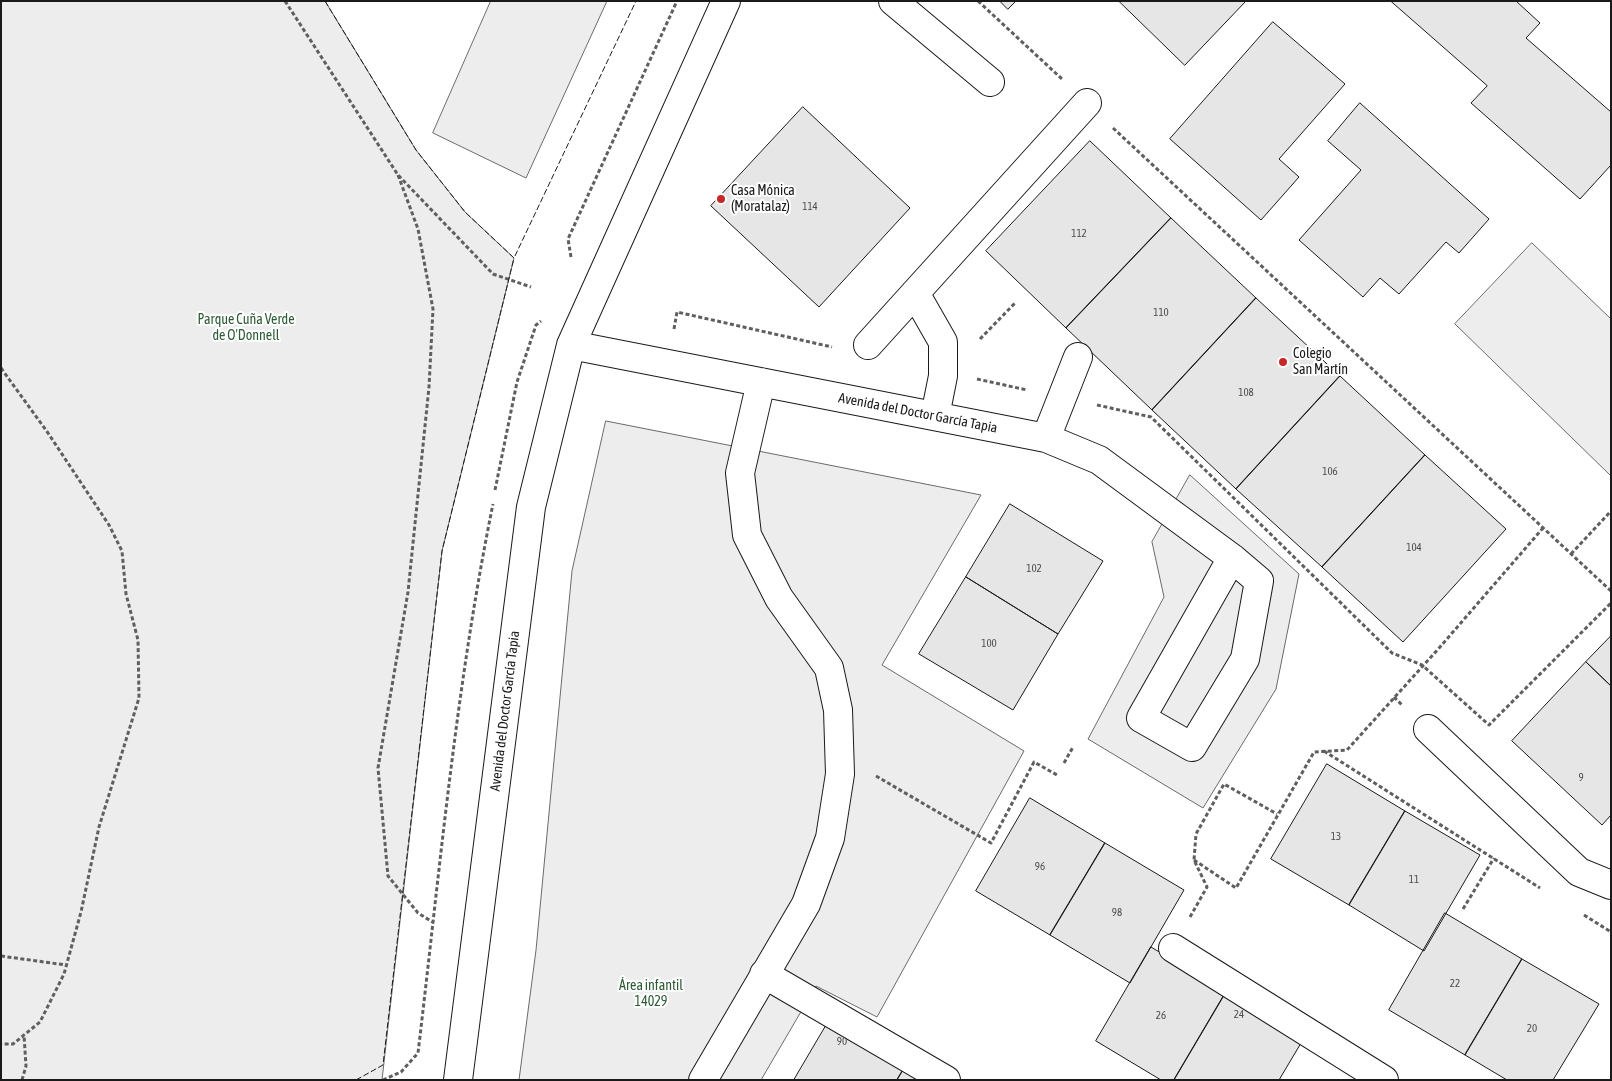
<!DOCTYPE html>
<meta charset="utf-8">
<style>
body{margin:0}
#map{position:relative;width:1612px;height:1081px;overflow:hidden;background:#fff;font-family:"Asap Condensed",sans-serif}
canvas{display:block}
.frame{position:absolute;inset:0;border:2px solid #1a1a1a;pointer-events:none}
</style>
<div id="map">
<canvas width="1612" height="1081"></canvas>
<div class="frame"></div>
</div>
<script>
const context = document.querySelector('canvas').getContext('2d');
context.lineJoin = 'round';
function fillPath(path, color) {
  context.fillStyle = color;
  context.fill(path, 'evenodd');
}
function strokePath(path, color, width, dash) {
  context.strokeStyle = color;
  context.lineWidth = width;
  context.lineCap = dash ? 'butt' : 'round';
  context.setLineDash(dash || []);
  context.stroke(path);
}
function label(font, color, halo, rows, align = 'center') {
  context.font = font + ' "Asap Condensed",sans-serif';
  context.lineWidth = 4;
  context.setLineDash([]);
  context.textBaseline = 'middle';
  context.strokeStyle = halo;
  context.fillStyle = color;
  for (const [text, x, y, turn = 0] of rows) {
    context.save();
    context.translate(x, y);
    context.rotate((+turn || 0) * Math.PI / 180);
    context.textAlign = isNaN(turn) ? turn : align;
    if (halo) context.strokeText(text, 0, 0);
    context.fillText(text, 0, 0);
    context.restore();
  }
}
const built = new Path2D(`
 M1,1H325L416,150L465,212L514,258L442,551L382,1080H1Z
 M491,1H607L526,178L433,133Z
 M1532,243L1611,319V476L1455,324Z
 M606,421L981,495L882,665L1024,751L877,1017L816,986L761,1080H519L536,950L572,571Z
 M1190,475L1299,574L1276,689L1203,808L1088,739L1164,597L1152,542Z`);
fillPath(built, '#ededed');
strokePath(built, '#6a6a6a', 1);
const building = new Path2D(`
 M1000,1H1016L1008,9Z
 M1119,1H1246L1185,65Z
 M1391,1H1516L1540,23L1526,38L1611,112V165L1580,199L1471,103L1487,86Z
 M1273,22L1345,84L1279,159L1299,177L1261,220L1170,139Z
 M1360,103L1489,219L1459,253L1446,242L1399,294L1380,278L1363,297L1299,240L1361,170L1328,141Z
 M803,107L910,208L819,307L711,206Z
 M1090,141L1171,218L1066,328L986,251Z
 M1171,218L1256,298L1152,410L1066,328Z
 M1256,298L1340,376L1236,489L1152,410Z
 M1340,376L1425,455L1322,567L1236,489Z
 M1425,455L1506,529L1403,642L1322,567Z
 M1010,504L1103,561L1058,634L966,577Z
 M966,577L1058,634L1013,710L919,654Z
 M1611,636V686L1586,662Z
 M1586,662L1611,686V815L1602,825L1512,741Z
 M1327,764L1405,811L1349,905L1271,859Z
 M1030,798L1105,843L1050,935L976,891Z
 M1405,811L1480,855L1424,951L1349,905Z
 M1105,843L1184,890L1130,983L1050,935Z
 M1445,913L1522,959L1465,1055L1389,1010Z
 M1151,947L1226,992L1174,1080H1161L1096,1041Z
 M1522,959L1599,1004L1553,1080H1507L1465,1055Z
 M1226,992L1304,1038L1279,1080H1174Z
 M830,1019L906,1065L897,1080H794Z
 M906,1065L931,1080H897Z`);
fillPath(building, '#e6e6e6');
strokePath(building, '#1a1a1a', 1);
const minor = new Path2D(`
 M893,1L990,82
 M915,293L943,342V376L935,416
 M571,345L1046,438L1099,460L1232,558L1259,581L1245,659L1192,747L1141,718L1232,558
 M868,345L1087,103
 M1046,438L1078,357
 M1428,729L1579,872L1611,885
 M1173,948L1384,1080
 M764,974L946,1080
 M458,1080L531,507L571,345L726,1
 M703,1080L806,904L830,838L840,774L838,710L829,668L779,598L747,535L740,473L761,382`);
strokePath(minor, '#1a1a1a', 30);
strokePath(new Path2D(`
 M285,1L398,175L493,274L531,287
 M978,1L1062,79
 M1113,128L1611,591
 M398,175L418,229L433,309L429,387L408,592L378,768L388,876L418,913L434,923
 M571,257L568,239L677,1
 M674,329L677,312L832,347
 M980,339L1016,302
 M1,368L48,433L109,525L122,551L126,594L138,640L139,698L99,827L81,912L64,974L40,1022L13,1044H1
 M977,379L1027,390
 M1097,405L1151,417L1392,653L1422,665L1489,725L1611,603
 M495,490L517,382L536,325L541,321
 M1571,554L1611,511
 M1394,697L1402,705
 M1324,751L1540,888
 M1064,763L1073,747
 M876,776L991,843L1034,762L1057,775
 M1194,860L1236,888L1314,752L1347,750L1440,647L1543,528
 M1463,909L1494,858
 M1584,915L1611,932
 M1190,917L1207,887L1194,860L1196,834L1224,784L1277,814
 M1,956L66,965
 M22,1080L26,1066L24,1035
 M383,1080L401,1072L418,1053C440,869 456,685 493,504`), '#5f5f5f', 3, [4, 2.5]);
strokePath(minor, '#fff', 28);
strokePath(new Path2D(`
 M325,1L416,150L465,212L514,258L636,1
 M356,1080L383,1065L442,551L514,258`), '#1a1a1a', 1, [6, 2.5]);
for (const [x, y, r, color] of [
 [721,199,5,"#c62828"],
 [1283,362,5,"#c62828"]
]) {
  const dot = new Path2D();
  dot.arc(x, y, r, 0, 2 * Math.PI);
  context.fillStyle = color;
  context.fill(dot);
  strokePath(dot, '#fff', 2);
}
label('11px', '#4d4d4d', null, [
 ["114",810,207],
 ["112",1079,234],
 ["110",1161,313],
 ["108",1246,393],
 ["106",1330,472],
 ["104",1414,548],
 ["102",1034,569],
 ["100",989,644],
 ["9",1581,778],
 ["13",1336,837],
 ["96",1040,867],
 ["11",1414,880],
 ["98",1117,913],
 ["22",1455,984],
 ["24",1239,1015],
 ["26",1161,1016],
 ["20",1532,1029],
 ["90",842,1042]
]);
label('14px', '#1a1a1a', '#fff', [
 ["Casa Mónica",731,191],
 ["(Moratalaz)",731,207],
 ["Colegio",1293,354],
 ["San Martín",1293,370]
], 'left');
label('14px', '#2b5a34', '#fff', [
 ["Parque Cuña Verde",246,320],
 ["de O'Donnell",246,336],
 ["Área infantil",651,986],
 ["14029",651,1002]
]);
label('14px', '#1a1a1a', '#fff', [
 ["Avenida del Doctor García Tapia",918,413,11],
 ["Avenida del Doctor García Tapia",505,711,-83]
]);
</script>
